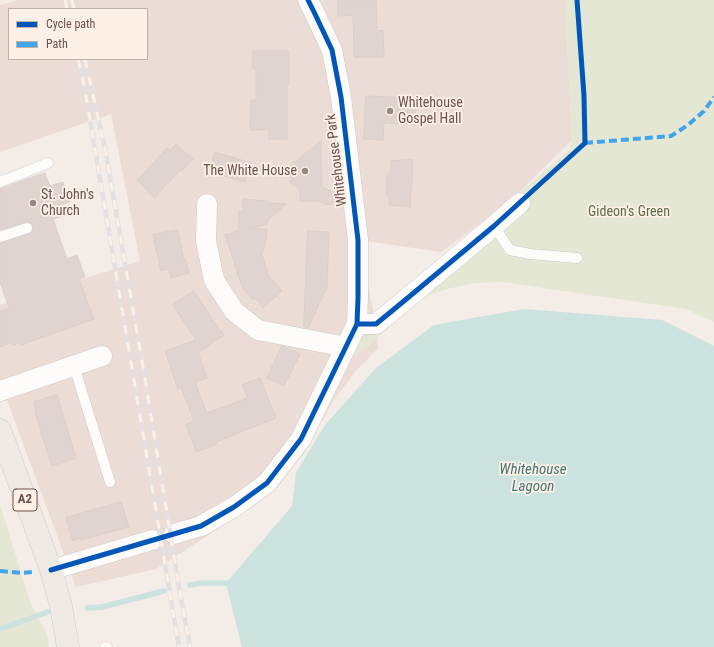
<!DOCTYPE html>
<style>
body{margin:0}
#map{position:relative;width:714px;height:647px;overflow:hidden;background:#f3ece7;font-family:"Roboto Condensed",sans-serif}
canvas{display:block}
.legend{position:absolute;left:8px;top:8px;width:140px;height:52px;box-sizing:border-box;background:#fcf0e7;border:1px solid #c2b0a9;margin:0;padding:5px 7px;list-style:none;font-size:12px;color:#6c514c}
.legend li{display:flex;align-items:center;gap:8px;height:20px}
.legend b{width:20px;border:1px solid #c2b0a9}
</style>
<div id="map">
<canvas width="714" height="647"></canvas>
<ul class="legend">
<li><b style="height:5px;background:#0057b8"></b>Cycle path</li>
<li><b style="height:5px;background:#41a5ed"></b>Path</li>
</ul>
</div>
<script>
const context = document.querySelector('canvas').getContext('2d');
context.lineJoin = 'round';
function fillPath(path, color) {
  context.fillStyle = color;
  context.fill(path, 'evenodd');
}
function strokePath(path, color, width, dash) {
  context.strokeStyle = color;
  context.lineWidth = width;
  context.lineCap = dash ? 'butt' : 'round';
  context.setLineDash(dash || []);
  context.stroke(path);
}
function label(font, color, halo, rows, align = 'center') {
  context.font = font + ' "Roboto Condensed",sans-serif';
  context.lineWidth = 3.5;
  context.setLineDash([]);
  context.textBaseline = 'middle';
  context.strokeStyle = halo;
  context.fillStyle = color;
  for (const [text, x, y, turn = 0] of rows) {
    context.save();
    context.translate(x, y);
    context.rotate((+turn || 0) * Math.PI / 180);
    context.textAlign = isNaN(turn) ? turn : align;
    if (halo) context.strokeText(text, 0, 0);
    context.fillText(text, 0, 0);
    context.restore();
  }
}
fillPath(new Path2D(`
 M18,0H565L572,140L506,205L441,252L358,240L376,324L378,348L355,372L336,397L309,442L252,507L156,569L76,587L0,381V305L140,261L111,114L0,152V5ZM9,9H147V59H9Z`), '#ebddd5');
fillPath(new Path2D(`
 M565,0H714V322L686,309L503,282L474,283L447,289L424,297L373,341L368,347L352,357L359,342L362,339L379,330L424,276L569,150L572,140Z
 M0,505L31,604L47,634L49,647H0Z`), '#e3e7d3');
fillPath(new Path2D(`
 M524,309L662,320L714,346V647H242L226,583L292,506L296,473L325,425L376,368L434,325Z`), '#cbe2df');
strokePath(new Path2D(`
 M190,585L202,583H226
 M87,608L102,607L164,591
 M0,629L48,612`), '#cbe2df', 5.5);
const building = new Path2D(`
 M338,0H376L377,31L383,30L384,57H354L353,15L338,16Z
 M253,51H289V85H287V139H269V130H250L251,100H256V68H253Z
 M366,96L416,98L415,124L384,123L383,140L364,139Z
 M321,141L322,187L341,196L342,202H333L332,204L326,205L319,201H300V189L290,183L292,178L287,172L290,166Z
 M176,144L193,159L182,171L180,170L154,198L137,180L167,148L170,150Z
 M215,152L251,163L245,182L210,172Z
 M413,160L410,207L389,205L390,196H387V176H390L391,161Z
 M45,173L50,186L63,182L70,202L62,204L66,215L53,219L67,259L77,255L85,277L79,279L94,319L21,345L20,342L13,345L12,342L0,347V312L9,308L0,282V243L29,234L32,232L33,229L32,223L28,222L0,230V189Z
 M243,199L268,201V203L286,204L267,221V224L251,229H267L266,241L262,254L268,275L282,291L263,308L255,298L253,300L242,287L234,263L237,262H234L225,235L238,231L239,211H243Z
 M178,230L184,260H186L189,273L171,278L169,269L161,271L153,235Z
 M308,231L329,232L327,287L308,328L304,327Z
 M194,291L221,332L222,331L224,335L198,353L207,378L195,382L207,413L248,398L242,385L260,378L276,418L216,442L217,444L196,452L186,424L194,421L181,387L178,389L165,351L196,340L173,305Z
 M282,346L300,354L284,386L267,378Z
 M57,395L76,458L52,466L41,432L35,410H36L34,402Z
 M121,502L129,527L81,540V538L73,541L66,518Z`);
fillPath(building, '#dfd4d0');
strokePath(building, '#dbcfca', 1);
const service = new Path2D(`
 M0,182L48,163
 M494,226L510,250L530,254L577,258
 M0,237L27,228
 M74,366L110,482
 M105,647H107`);
const minor = new Path2D(`
 M207,204L206,241L214,280L234,311L258,330L346,347
 M357,324H376L404,301L494,226L520,203
 M0,391L102,356
 M174,534L201,526L234,507L267,483L301,439L357,324L358,298V240L341,97L332,50L315,14L308,0
 M51,570L152,540`);
const primary = new Path2D(`
 M0,430L51,570L61,606L68,647`);
strokePath(service, '#d0c7c3', 11);
strokePath(minor, '#d0c7c3', 21);
strokePath(primary, '#d2c8c5', 23);
strokePath(service, '#fdfcfb', 10);
strokePath(minor, '#fdfcfb', 20);
strokePath(primary, '#efe9e4', 22);
const rail = new Path2D(`
 M65,0L67,9
 M72,0L74,9
 M78,59L85,90L179,647
 M85,59L106,154L143,367L180,593L190,647`);
strokePath(rail, '#e2e0e2', 4.5);
strokePath(rail, '#fcf0e7', 3, [9]);
strokePath(new Path2D(`
 M585,143L671,136L688,125L704,111L714,97
 M0,571L22,573L33,572`), '#41a5ed', 4, [8, 4]);
strokePath(new Path2D(`
 M357,324H376L404,301L494,226L585,143L584,96L577,0
 M51,570L201,526L234,507L267,483L301,439L357,324L358,298V240L341,97L332,50L315,14L308,0`), '#0057b8', 5);
for (const [x, y, r, color] of [
 [390,111,4,"#9b8782"],
 [305,171,4,"#9b8782"],
 [33,203,4,"#9b8782"]
]) {
  const dot = new Path2D();
  dot.arc(x, y, r, 0, 2 * Math.PI);
  context.fillStyle = color;
  context.fill(dot);
  strokePath(dot, '#fcf0e7', 1.5);
}
for (const [x, y, w] of [
 [25,500,24]
]) {
  const box = new Path2D();
  box.roundRect(x - w / 2, y - 11, w, 22, 3);
  context.fillStyle = '#fcf0e7';
  context.fill(box);
  strokePath(box, '#6c514c', 1);
}
label('bold 13px', '#6c514c', null, [
 ["A2",25,500]
]);
label('14px', '#6c514c', '#fcf0e7', [
 ["Whitehouse",398,103],
 ["Gospel Hall",398,119],
 ["The White House",297,171,"right"],
 ["St. John's",41,195],
 ["Church",41,211]
], 'left');
label('14px', '#6c514c', '#fcf0e7', [
 ["Whitehouse Park",337,160,-97]
]);
label('14px', '#5b7046', '#fcf0e7', [
 ["Gideon's Green",629,212]
]);
label('italic 15px', '#477675', '#fcf0e7', [
 ["Whitehouse",533,470],
 ["Lagoon",533,487]
]);
</script>
